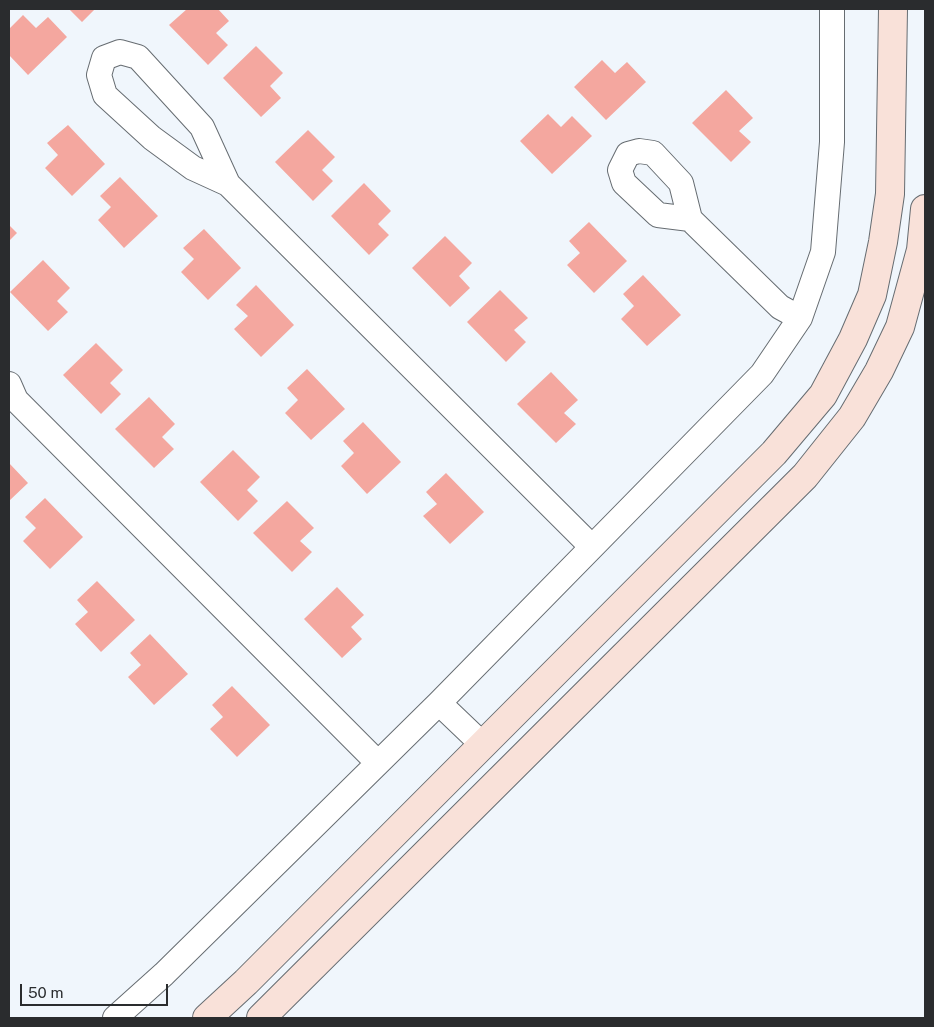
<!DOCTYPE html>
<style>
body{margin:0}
#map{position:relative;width:934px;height:1027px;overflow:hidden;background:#f0f6fc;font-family:"Public Sans",sans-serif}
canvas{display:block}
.frame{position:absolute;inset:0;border:10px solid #2a2c2e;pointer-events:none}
.scale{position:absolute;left:20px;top:984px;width:148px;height:22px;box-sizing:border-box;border:2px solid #2a2c2e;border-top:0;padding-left:6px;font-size:15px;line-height:18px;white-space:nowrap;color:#2a2c2e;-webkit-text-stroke:4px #f0f6fc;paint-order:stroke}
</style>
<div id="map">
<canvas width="934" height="1027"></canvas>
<div class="frame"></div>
<div class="scale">50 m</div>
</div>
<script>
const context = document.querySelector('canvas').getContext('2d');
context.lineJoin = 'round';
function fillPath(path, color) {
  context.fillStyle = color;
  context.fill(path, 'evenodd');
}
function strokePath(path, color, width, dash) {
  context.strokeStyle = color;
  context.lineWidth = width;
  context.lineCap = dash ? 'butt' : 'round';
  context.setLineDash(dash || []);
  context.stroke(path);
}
fillPath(new Path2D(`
 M69,9H95L82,22Z
 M187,9H218L229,21L216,33L228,45L208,65L169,25Z
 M23,15L36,28L48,17L67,37L28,75L9,55V29Z
 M256,46L283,73L270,86L281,98L261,117L223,78Z
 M602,60L615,73L627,62L646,82L606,120L574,87Z
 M726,90L753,118L739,131L751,142L731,162L692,123Z
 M548,114L561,127L572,116L592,136L552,174L520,141Z
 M68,125L105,164L72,196L45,168L58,155L47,143Z
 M308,130L335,157L322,170L333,181L313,201L275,162Z
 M120,177L158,216L124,248L98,220L111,207L100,196Z
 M364,183L391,211L378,224L389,235L369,255L331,216Z
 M589,222L627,261L594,293L567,265L580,253L569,241Z
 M9,225L17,233L9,241Z
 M204,229L241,268L208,300L181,272L194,259L183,248Z
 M445,236L472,263L459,276L470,288L450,307L412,268Z
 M43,260L70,288L57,301L68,312L48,331L10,292Z
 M643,275L681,315L647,346L621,319L634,306L623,294Z
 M256,285L294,325L261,357L234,329L248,316L236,305Z
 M500,290L528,318L514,330L526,342L506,362L467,322Z
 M96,343L123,370L110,383L121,394L101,414L63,375Z
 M307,369L345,409L311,440L285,413L298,400L287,388Z
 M551,372L578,400L564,413L576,424L556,443L517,404Z
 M149,397L175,424L162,437L174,449L154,468L115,429Z
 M363,422L401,462L367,494L341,466L354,453L343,441Z
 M233,450L260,477L247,490L258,501L238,521L200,482Z
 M9,463L28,483L9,501Z
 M446,473L484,512L450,544L423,516L437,504L426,492Z
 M45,498L83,537L50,569L23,541L36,528L25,517Z
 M287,501L314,528L300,541L312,552L292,572L253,533Z
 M97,581L135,620L101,652L75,624L88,612L77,600Z
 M337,587L364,615L351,627L362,639L342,658L304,619Z
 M150,634L188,674L154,705L128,677L141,665L130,653Z
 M232,686L270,725L237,757L210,729L223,717L212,705Z`), '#f4a79f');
const minor = new Path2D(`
 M228,184L193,168L152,138L105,95L99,75L104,58L120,52L138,57L202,127L228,184L592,547
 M690,219L658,215L624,183L620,170L628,154L639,151L653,153L681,183L690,219L780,307L800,318
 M9,384L16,400L377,762
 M439,703L483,745
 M115,1018L164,974L439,703L762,374L800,318L823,252L832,142V9`);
const secondary = new Path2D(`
 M207,1018L246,982L774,453L823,395L853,339L872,295L883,242L890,194L893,9
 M261,1018L805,476L852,417L879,371L900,327L921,250L925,209`);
strokePath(minor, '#666c71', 26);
strokePath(secondary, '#666c71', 30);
strokePath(minor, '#fff', 24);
strokePath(secondary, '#f9e1d9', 28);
</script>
